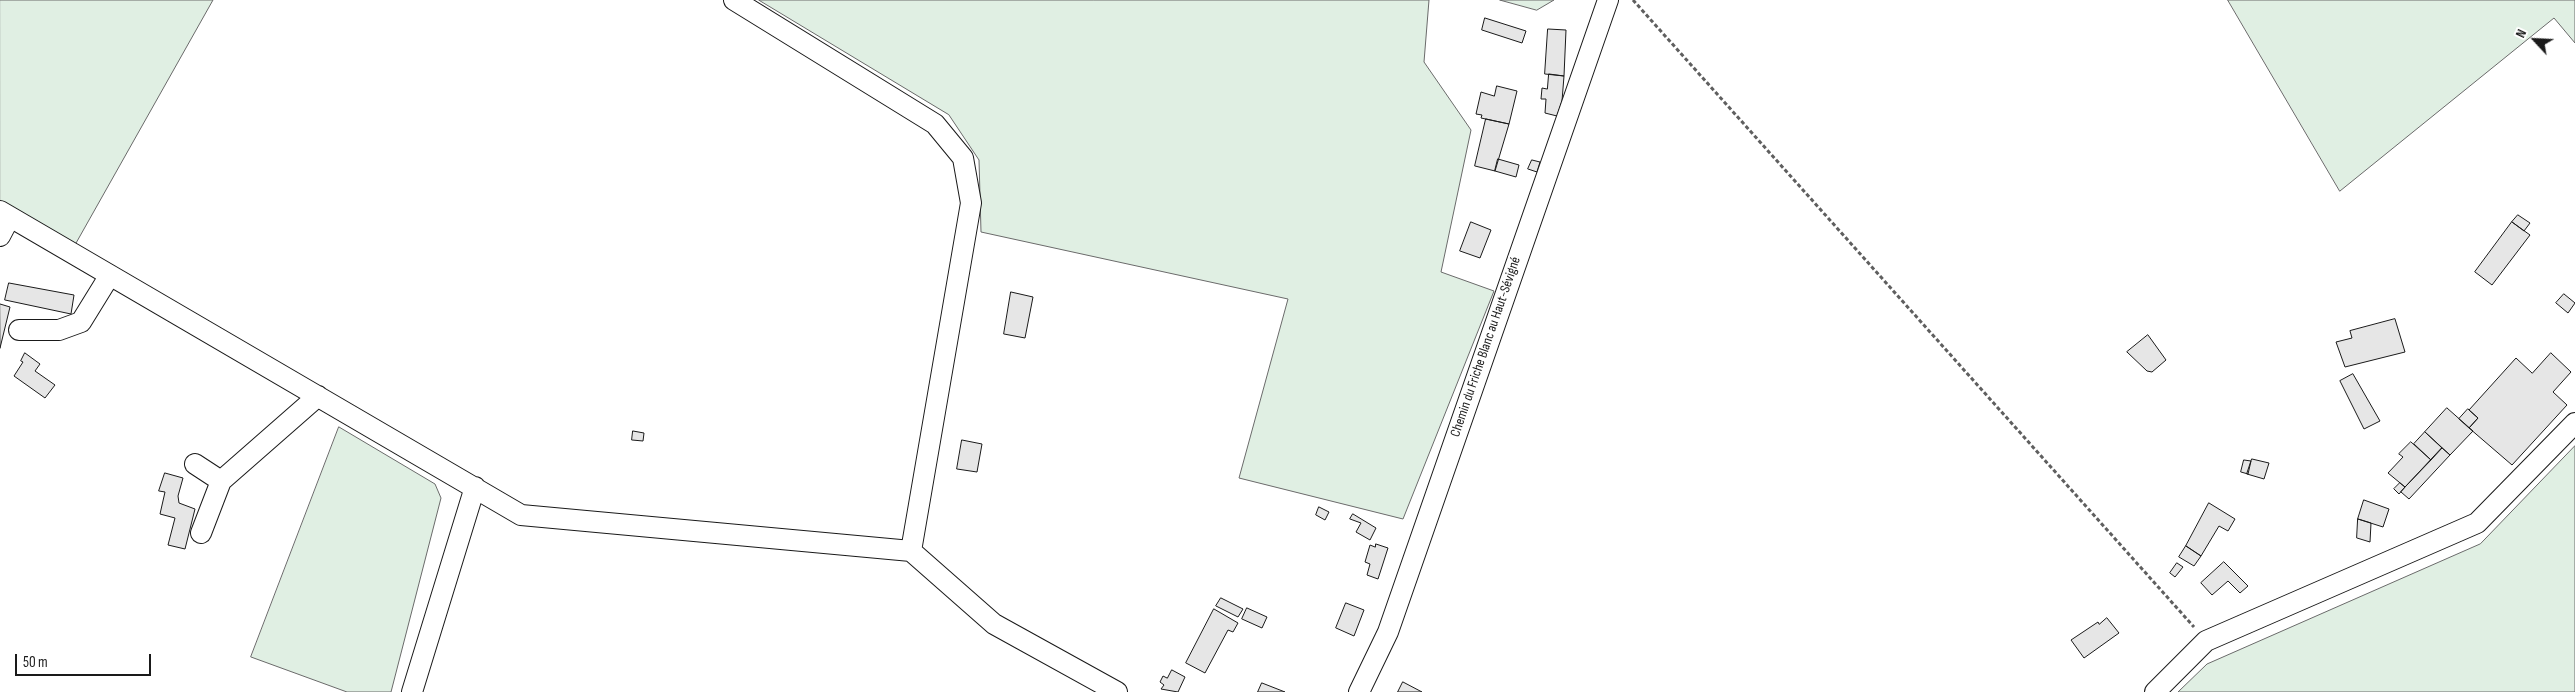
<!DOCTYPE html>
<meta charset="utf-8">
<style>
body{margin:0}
#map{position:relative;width:2575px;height:692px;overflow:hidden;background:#fff;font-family:"Sofia Sans Condensed",sans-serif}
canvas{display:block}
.north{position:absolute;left:2510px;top:15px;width:50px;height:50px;-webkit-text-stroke:4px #fff;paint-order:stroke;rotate:295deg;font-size:14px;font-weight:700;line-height:20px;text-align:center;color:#1a1a1a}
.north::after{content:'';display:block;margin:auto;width:18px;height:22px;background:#1a1a1a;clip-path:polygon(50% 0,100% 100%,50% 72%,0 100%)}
.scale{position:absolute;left:15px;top:654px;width:136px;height:22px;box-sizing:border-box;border:2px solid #1a1a1a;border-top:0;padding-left:6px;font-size:15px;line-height:18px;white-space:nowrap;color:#1a1a1a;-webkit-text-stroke:4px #fff;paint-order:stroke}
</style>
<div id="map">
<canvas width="2575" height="692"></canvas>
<div class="north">N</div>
<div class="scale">50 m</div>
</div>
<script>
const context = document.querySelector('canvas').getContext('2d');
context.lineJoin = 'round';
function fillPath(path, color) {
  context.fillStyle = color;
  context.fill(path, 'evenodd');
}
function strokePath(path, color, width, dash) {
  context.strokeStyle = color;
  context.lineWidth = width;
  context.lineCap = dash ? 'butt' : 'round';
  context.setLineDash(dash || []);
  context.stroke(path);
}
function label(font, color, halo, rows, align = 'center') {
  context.font = font + ' "Sofia Sans Condensed",sans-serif';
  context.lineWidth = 4;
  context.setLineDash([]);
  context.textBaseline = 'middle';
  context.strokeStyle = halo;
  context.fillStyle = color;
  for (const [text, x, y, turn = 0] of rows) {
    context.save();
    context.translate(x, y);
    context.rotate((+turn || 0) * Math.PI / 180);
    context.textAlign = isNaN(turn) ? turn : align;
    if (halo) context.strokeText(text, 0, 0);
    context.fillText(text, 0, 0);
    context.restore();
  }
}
const green = new Path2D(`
 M0,0H213L71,252L0,211Z
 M759,0H1429L1424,62L1471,130L1441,272L1494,291L1403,519L1239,478L1288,299L981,232L979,160L949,115Z
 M1500,0H1554L1537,10Z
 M2228,0H2575V43L2554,18L2340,191Z
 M339,427L435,484L441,498L391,692H347L251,657Z
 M2575,446V692H2178L2207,664L2480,544Z`);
fillPath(green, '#e0efe3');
strokePath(green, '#6a6a6a', 1);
const building = new Path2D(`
 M1485,18L1526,31L1522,43L1482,30Z
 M1548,29L1566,30L1564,76L1545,74Z
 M1549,74L1564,76L1562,101L1557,116L1545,113L1546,99H1541L1542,88L1547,89Z
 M1497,86L1517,91L1509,124L1481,118L1482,115L1476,114L1481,92L1494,96Z
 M1486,119L1509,124L1495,171L1475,166Z
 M1498,159L1519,165L1516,177L1495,171Z
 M1532,160L1540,162L1537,172L1528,169Z
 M2518,215L2530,223L2524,231L2512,222Z
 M1471,222L1491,230L1480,258L1460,251Z
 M2512,222L2530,235L2492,285L2475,272Z
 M9,283L74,295L71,314L5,300Z
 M1011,292L1033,297L1025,338L1004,334Z
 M2564,294L2575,303L2568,313L2556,303Z
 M0,304L10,307L0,348Z
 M2395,319L2405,352L2345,367L2336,342L2352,338L2350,331Z
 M2148,335L2166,360L2152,372L2147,371L2127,352Z
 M25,353L40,364L35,371L55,385L45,398L14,376L23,362L21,361Z
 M2551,353L2571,372L2553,392L2567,405L2512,465L2469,428L2478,418L2469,410L2516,358L2532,373Z
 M2353,374L2380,421L2364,429L2340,381Z
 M2447,408L2473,431L2450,455L2425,432Z
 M2468,409L2478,418L2469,428L2459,419Z
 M633,431L644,433L643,441L632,440Z
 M2425,432L2442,448L2431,460L2414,444Z
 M962,440L982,444L977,472L957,469Z
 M2411,442L2431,460L2405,487L2388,473L2403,457L2399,454Z
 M2442,448L2450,455L2409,499L2401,492Z
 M2252,459L2269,463L2264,479L2247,474Z
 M2244,460L2251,461L2248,474L2241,472Z
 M165,473L183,478L178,496L179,503L195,509L185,549L168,545L175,518L160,514L165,492L159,491Z
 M2400,483L2405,487L2399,494L2394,489Z
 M2364,500L2389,509L2383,527L2358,519Z
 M2209,503L2235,519L2228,531L2219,526L2201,556L2186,546Z
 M1319,507L1329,512L1325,520L1316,515Z
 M1353,514L1376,528L1370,540L1356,532L1361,523L1350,519Z
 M2358,519L2371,523L2370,542L2357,538Z
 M1376,544L1388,548L1378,579L1367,575L1370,564L1365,562L1370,545L1375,547Z
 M2186,546L2201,556L2194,566L2179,557Z
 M2224,562L2248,586L2240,593L2228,581L2212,595L2201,583Z
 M2177,563L2183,567L2175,577L2170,573Z
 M1221,598L1243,609L1238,617L1216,606Z
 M1346,603L1364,610L1354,636L1336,628Z
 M1247,608L1267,617L1262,628L1242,619Z
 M1214,609L1238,623L1233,632L1228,630L1205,673L1186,663Z
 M2107,618L2119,633L2084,658L2071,640L2098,622L2099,624Z
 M1172,670L1185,677L1178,692L1161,689L1164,685L1160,682L1163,676L1167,678Z
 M1403,682L1422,692H1398Z
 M1262,683L1285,692H1258Z`);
fillPath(building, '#e6e6e6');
strokePath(building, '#1a1a1a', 1);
const minor = new Path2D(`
 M734,0L935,124L963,158L971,203L911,551L994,624L1117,692
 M0,211L521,515L911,551
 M0,236L10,217
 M19,330H59L81,322L110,275
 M195,464L221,481
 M201,533L221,481L318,396
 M412,692L475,487
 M1359,692L1388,632L1608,0
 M2155,692L2206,641L2477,523L2575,423`);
strokePath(minor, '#1a1a1a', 22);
strokePath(new Path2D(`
 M1633,0L2194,627`), '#5f5f5f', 3, [4, 2.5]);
strokePath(minor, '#fff', 20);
label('14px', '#1a1a1a', '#fff', [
 ["Chemin du Friche Blanc au Haut-Sévigné",1486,347,-71]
]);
</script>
